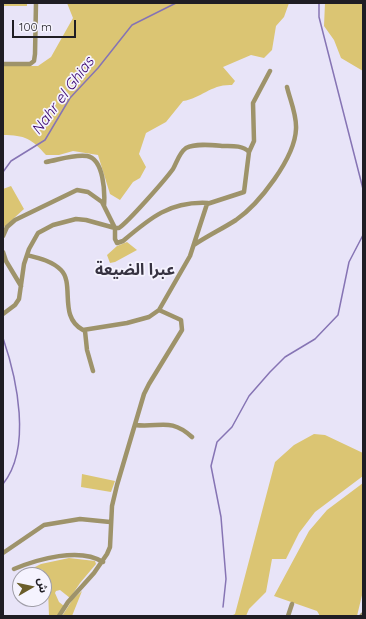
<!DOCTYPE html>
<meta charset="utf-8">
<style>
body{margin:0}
#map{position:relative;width:366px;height:619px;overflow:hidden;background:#e8e4f8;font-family:Quicksand,"Noto Sans Arabic",sans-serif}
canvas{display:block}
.frame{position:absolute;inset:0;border:4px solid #1f1d24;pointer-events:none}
.north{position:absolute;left:12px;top:567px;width:40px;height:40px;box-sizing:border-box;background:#f5f3fe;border:1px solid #9f9da7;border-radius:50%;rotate:81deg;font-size:11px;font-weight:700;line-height:16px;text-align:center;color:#1f1d24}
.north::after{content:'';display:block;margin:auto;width:14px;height:18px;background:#6a5d2a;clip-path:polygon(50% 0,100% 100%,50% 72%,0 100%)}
.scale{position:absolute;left:12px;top:20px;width:64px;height:18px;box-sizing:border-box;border:2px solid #1f1d24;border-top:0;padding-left:5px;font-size:12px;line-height:14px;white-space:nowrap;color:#1f1d24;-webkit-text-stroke:3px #f5f3fe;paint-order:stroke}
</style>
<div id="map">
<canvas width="366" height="619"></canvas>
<div class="frame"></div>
<div class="north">ش</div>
<div class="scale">100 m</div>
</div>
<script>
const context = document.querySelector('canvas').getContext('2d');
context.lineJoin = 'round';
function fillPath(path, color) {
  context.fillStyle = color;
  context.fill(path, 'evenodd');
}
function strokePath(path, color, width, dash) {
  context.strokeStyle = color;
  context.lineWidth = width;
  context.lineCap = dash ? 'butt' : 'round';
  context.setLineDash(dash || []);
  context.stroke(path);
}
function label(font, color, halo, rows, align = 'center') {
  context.font = font + ' Quicksand,"Noto Sans Arabic",sans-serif';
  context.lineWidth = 3.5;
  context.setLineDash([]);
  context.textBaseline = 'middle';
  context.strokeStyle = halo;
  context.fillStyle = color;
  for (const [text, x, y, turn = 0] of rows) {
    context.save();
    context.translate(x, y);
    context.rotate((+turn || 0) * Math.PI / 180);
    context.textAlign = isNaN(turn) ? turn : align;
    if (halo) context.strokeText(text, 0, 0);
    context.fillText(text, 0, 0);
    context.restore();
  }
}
fillPath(new Path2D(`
 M4,3H27V6H4Z
 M67,3H289L284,17L276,26L272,50L264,58L251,55L223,67L235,81L232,85C211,84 202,98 183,101L166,122L146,133L139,154L146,167L140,178L133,182L120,200L110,194L98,155L73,151L59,155H46C32,139 25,135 3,135V66H38L51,57L73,18Z
 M325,3H363V71L341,58L334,40L324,26Z
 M11,186L24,209L3,228V189Z
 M127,242L137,250L115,262L110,263L107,255L117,246Z
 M314,434L325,435L363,453V476L315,512L299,533L286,559H272L266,592L249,609L246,616H231L235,614L275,462L294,445Z
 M82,474L115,481L111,492L81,487Z
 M363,483V591L357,616H320L317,611L274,596L309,531L327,510Z
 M69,558L95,561L96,564L80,583L70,598L60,590L56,591L55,593L59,602L64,606L57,616H49L48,589L43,570L33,568L41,564Z
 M82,591L72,616H62L73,599Z`), '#dbc573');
strokePath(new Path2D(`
 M319,3V17L363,189
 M3,172L11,161L45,140L70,98L98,68L132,25L176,3
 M3,338C17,379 32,448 3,484
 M223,607L226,579L221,517L211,466L217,442L232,427L249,396L270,372L285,357L315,339L338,315L349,262L363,235`), '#8674b4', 1.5);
strokePath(new Path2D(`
 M3,64H30L34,61L35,54L36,3
 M249,152L254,141L253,103L270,71
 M46,162C58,160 74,154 87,156C104,159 105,193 104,206
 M3,236L7,227L15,220L77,190L88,192L102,202L115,228V239L117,243L123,241C150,218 170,201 208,203
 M194,245C207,236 222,229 236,220C259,204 295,158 296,129C297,115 290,100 287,87
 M3,252L6,261L21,286
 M3,314L15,305L19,299L24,264L29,249L38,233L53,225L76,219L86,220L115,228H119C129,221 165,180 173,169C177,162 179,153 186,148C196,143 212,145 223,146C231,146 243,145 249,152L244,192L207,204L190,256L159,310L149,317L127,323L83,330C58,317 75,284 61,270C52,261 39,258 27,255
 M85,331L87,350L93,371
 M135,425C160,428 170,417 192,437
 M3,553L44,525L80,519L110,522
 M14,569C38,559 80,547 103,562
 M59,616L68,602L94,573L107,554L110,547L112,506L117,485L144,394L149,384L182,330L181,320L159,310
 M288,616L292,604`), '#9e936a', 4.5);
strokePath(new Path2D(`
 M362,616L363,615`), '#9e936a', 5.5);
label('italic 15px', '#36006d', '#f5f3fe', [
 ["Nahr el Ghias",63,96,-53]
]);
label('bold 16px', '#363241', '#f5f3fe', [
 ["عبرا الضيعة",135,270]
]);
</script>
